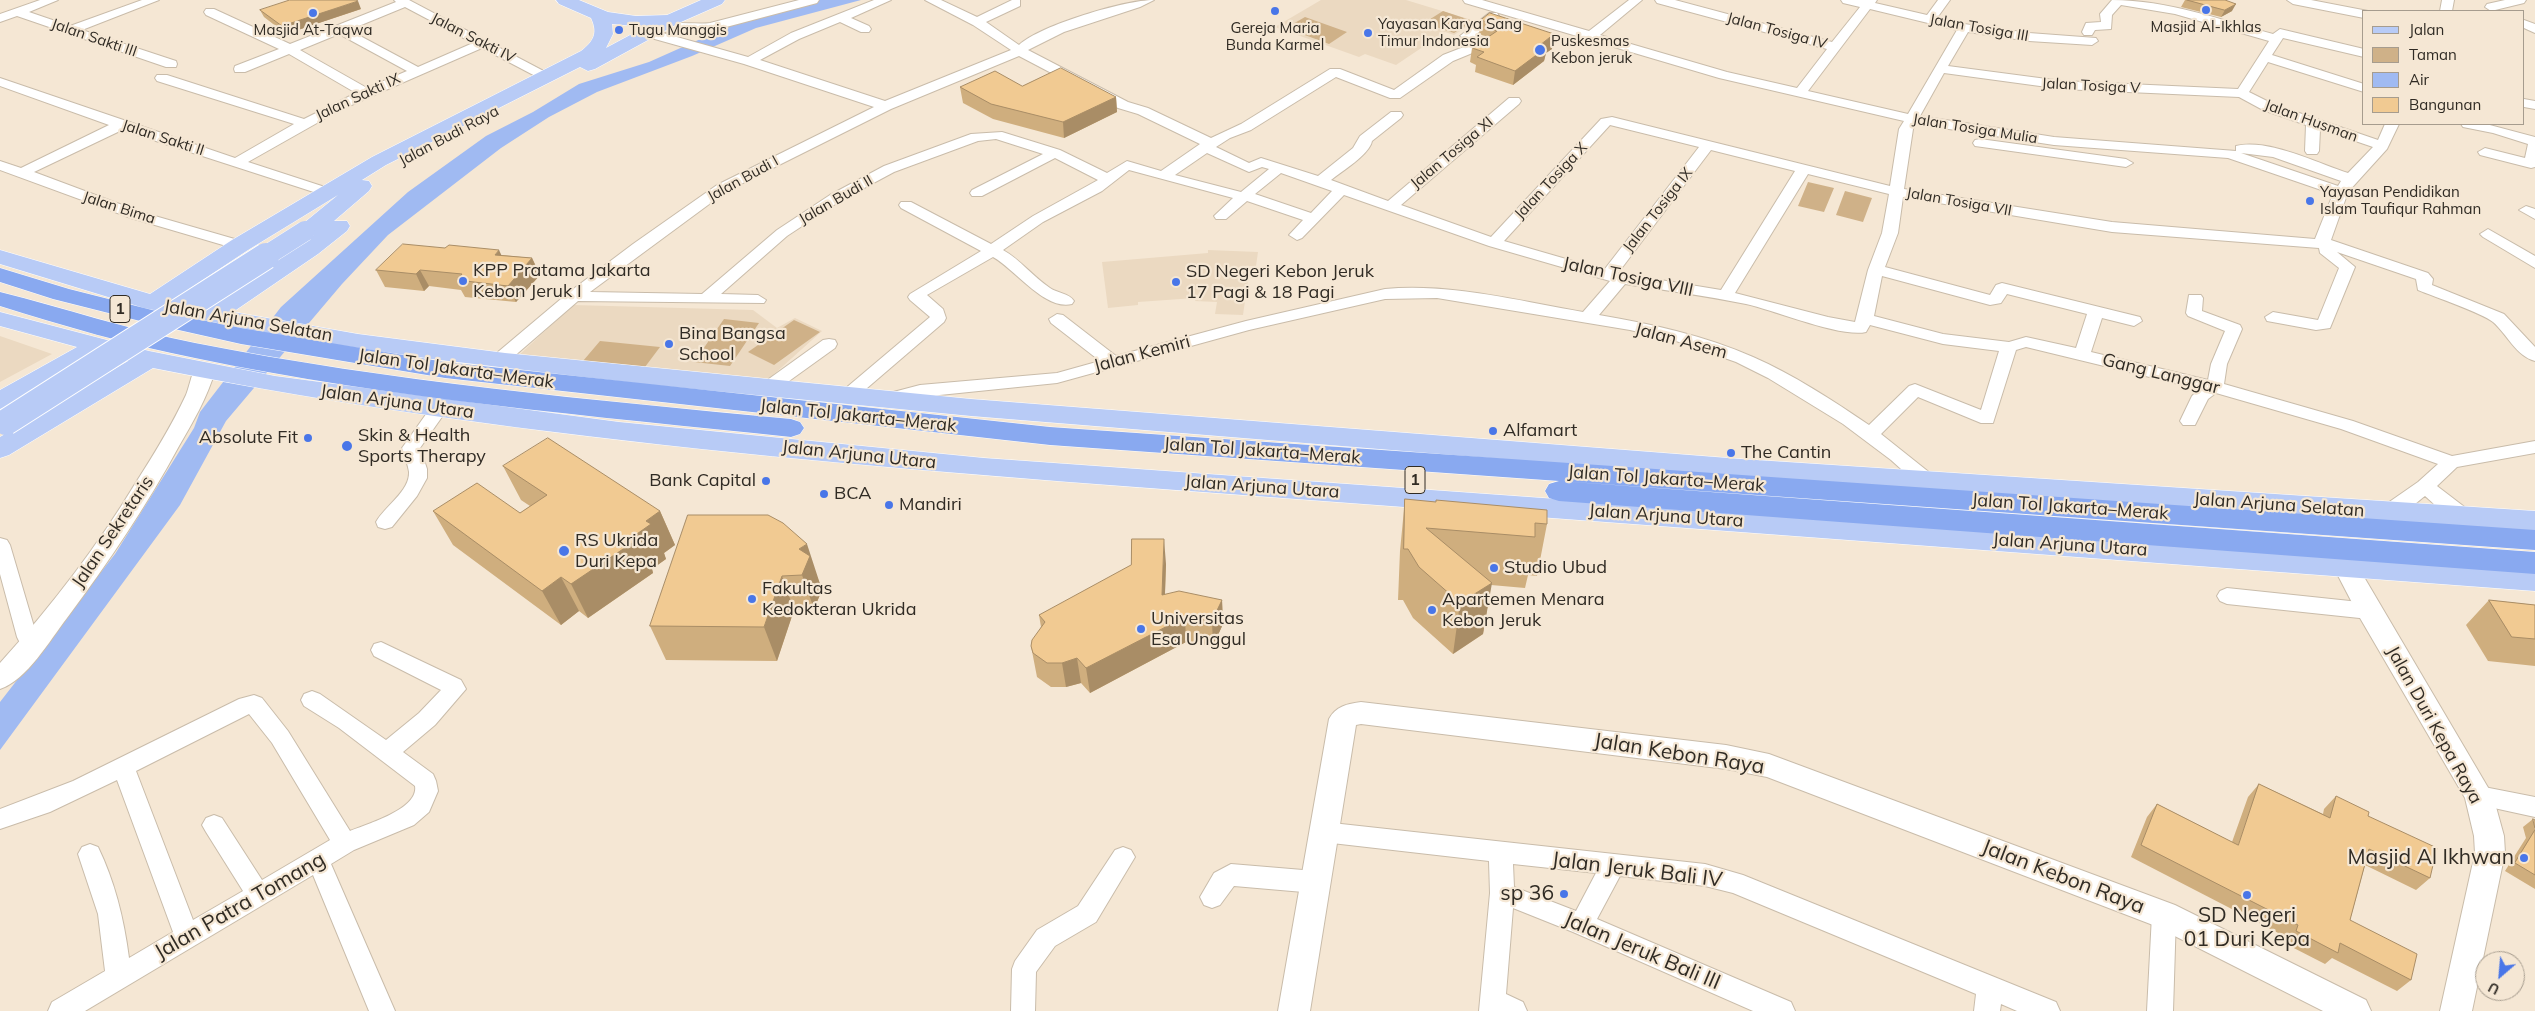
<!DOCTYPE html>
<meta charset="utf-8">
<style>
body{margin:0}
#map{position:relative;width:2535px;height:1011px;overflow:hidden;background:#f5e7d4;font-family:Mulish,sans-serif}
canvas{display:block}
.legend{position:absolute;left:2362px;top:10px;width:162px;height:115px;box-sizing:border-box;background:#f5e7d4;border:1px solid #a69c8e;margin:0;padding:6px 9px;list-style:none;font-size:15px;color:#302b24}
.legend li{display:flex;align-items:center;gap:10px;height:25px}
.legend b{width:25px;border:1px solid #a69c8e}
.north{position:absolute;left:2475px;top:951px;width:50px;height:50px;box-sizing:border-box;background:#f5e7d4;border:1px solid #a69c8e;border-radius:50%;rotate:207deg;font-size:14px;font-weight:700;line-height:20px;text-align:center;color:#302b24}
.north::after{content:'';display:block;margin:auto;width:18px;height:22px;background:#4976e8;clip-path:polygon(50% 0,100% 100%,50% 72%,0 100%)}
</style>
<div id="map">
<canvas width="2535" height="1011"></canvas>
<ul class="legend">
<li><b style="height:6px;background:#b8cbf6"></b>Jalan</li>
<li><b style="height:14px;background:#cfb188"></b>Taman</li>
<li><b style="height:14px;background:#a0baf2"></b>Air</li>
<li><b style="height:14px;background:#f1ca92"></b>Bangunan</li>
</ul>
<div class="north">U</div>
</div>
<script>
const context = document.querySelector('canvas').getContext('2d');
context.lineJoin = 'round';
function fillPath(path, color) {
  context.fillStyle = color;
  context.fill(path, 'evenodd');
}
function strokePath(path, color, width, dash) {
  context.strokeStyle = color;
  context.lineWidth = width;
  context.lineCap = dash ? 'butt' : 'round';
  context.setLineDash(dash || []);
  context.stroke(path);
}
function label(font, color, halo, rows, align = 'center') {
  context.font = font + ' Mulish,sans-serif';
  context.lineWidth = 4.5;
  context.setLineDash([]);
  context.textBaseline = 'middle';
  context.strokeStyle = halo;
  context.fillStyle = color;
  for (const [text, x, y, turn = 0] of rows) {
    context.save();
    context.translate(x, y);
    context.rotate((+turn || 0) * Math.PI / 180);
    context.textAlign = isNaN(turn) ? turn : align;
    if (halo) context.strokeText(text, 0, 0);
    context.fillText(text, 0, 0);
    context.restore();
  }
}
fillPath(new Path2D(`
 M1321,0H1406L1475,21L1454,35L1445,32L1396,65L1365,54L1359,57L1275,27Z
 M1208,250L1258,252L1256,266H1250L1243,315L1215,314L1217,302L1195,301V298L1138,302V305L1108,308L1102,262L1208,253Z
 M573,305L753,310L777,328L795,318L822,331L762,385L517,357Z
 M0,336L52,354L0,382Z`), '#ebd9c1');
fillPath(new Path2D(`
 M1443,11L1473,21L1454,33L1424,23Z
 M1305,17L1347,32L1329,44L1286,28Z
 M1808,182L1834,188L1824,212L1798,206Z
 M1845,191L1872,198L1863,222L1836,215Z
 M724,319L759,323L730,366L694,362Z
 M794,320L820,332L774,365L748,352Z
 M600,341L660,347L645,367L583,361Z`), '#cfb188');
fillPath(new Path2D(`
 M817,0H861L756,28L692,56L597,92L549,117L501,148L388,235L342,284L226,421L180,505L0,750V702L115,554L194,428L200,412L281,307L408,192L486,136L533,112L579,84L649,62L732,25Z`), '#a0baf2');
const minor = new Path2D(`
 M40,0H58L29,12L70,26L142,0H159L82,30L176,61L177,64L176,67H166L17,16L0,22V14Z
 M394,0H409L553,76L551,79H541L482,48L340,110L248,162L331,189L333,192L331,195L326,196L122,130L34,172L141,212L245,242L248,245L245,248L240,250L131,218L0,170V161L21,168L109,125L0,86V78L235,158L294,124L157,81L155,78L157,75H167L304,119L356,93L289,54L245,72H235L234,69L235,66L279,49L206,15L204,12L206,9H214L290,44L396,2ZM405,7L473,43L418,67L349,30ZM339,34L407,71L367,88L300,50Z
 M799,0H819L817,3L711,31C699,33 659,35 652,27C658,20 698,25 710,23Z
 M874,0H891L851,18L869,26L871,29L869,32H861L840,22L799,39L760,60L885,101L1011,50L973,25L925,0H941L977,17L1012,0H1020V6L986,22L1019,45C1041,25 1125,0 1154,0L1140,7L1064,32L1028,50L1128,102L1148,108L1211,138L1241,124L1330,69H1340L1394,90L1443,55L1474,43L1460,36L1489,13H1497L1499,16L1497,19L1475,35L1487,39L1489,44L1487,47L1453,61L1400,98H1390L1336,77L1251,130L1230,138L1216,147L1249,163L1261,158L1318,176L1353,148L1360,136L1391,112H1401L1403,115L1401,118L1372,141C1370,154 1341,172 1331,180L1388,201L1509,98H1519L1521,101L1519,104L1401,205L1491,237L1601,119L1612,117L1890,186L1899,129L1904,121L1719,78L1465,3L1463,0H1482L1589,31L1629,0H1642L1600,35L1727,72L1797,88L1827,49L1657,3L1655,0H1675L1832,42L1860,7L1843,3L1841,0H1877L1875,3L1927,15L1938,0H1950L1937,18L1964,24L2029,33L2096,38L2098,41L2092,45L2029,41L1968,32L1948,66L2062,81L2238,89L2269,41L2175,14L2121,5L2112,15L2111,29L2095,30L2092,35H2084L2082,32L2086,23L2101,22L2100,14L2112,0C2167,0 2221,20 2273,34L2280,29L2364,49V57L2283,38L2272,55L2364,84V92L2268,62L2249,92L2273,104L2378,140L2385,124H2399L2387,149L2348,192L2331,240L2428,273L2433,279L2432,285L2504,314L2535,347V361C2516,356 2507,334 2493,322C2482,313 2435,297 2418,290L2416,279L2337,252L2355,267L2330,328L2316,330L2267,321L2265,317L2273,312L2318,320L2339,268L2320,253L2319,248L2112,232L1903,197L1898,233L1885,267L1990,295L1996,285L2002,283L2140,317L2142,321L2134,326L2102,318L2091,352L2208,380L2211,364L2225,331L2188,316L2186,313L2189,295H2201L2203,298L2202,311L2240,325L2242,329L2227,364L2224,384L2353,421L2452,456L2535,441V453L2457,467L2437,486L2471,512L2473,517L2471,522C2454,527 2437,506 2425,496C2413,505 2398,521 2382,517L2380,512L2382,507L2418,482L2438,464L2341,429L2216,393L2208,399L2195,425H2183L2180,421L2192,396L2199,389L2026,347L2016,350L1993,423H1981L1918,397L1881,434L1935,477L1937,482L1935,487L1928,488L1921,487L1891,460L1843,424L1768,378L1736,362L1676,341L1630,330L1437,298L1385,299L1249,330L1057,383L920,397L888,405L882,403L879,399L882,395L920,385L1057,373L1100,361L1051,323L1049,319L1057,314L1063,315L1116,356L1246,321L1385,289C1451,283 1519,301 1583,312L1610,281L1489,246L1344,195L1302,238L1297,240L1289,235L1303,220L1247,201L1226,219H1216L1214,216L1233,198L1129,170L1102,191L1043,222L1003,250C1021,260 1033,277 1050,288C1057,293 1069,293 1074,301L1072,304C1045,311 1015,269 993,257L927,295L943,309L946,318L944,322L852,401H840L837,397L840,393L930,317L910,300L908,297L910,294L981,251L901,208L899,205L901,202H911L991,244L1033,216L1098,180L1055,158L982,196H972L970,193L972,190L1043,154L996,139L978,141L894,172L840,201L787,236L721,294L758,295L766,300L764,303L578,301L504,365H492L490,361L492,357L568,293L633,244L717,185L874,107L744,64L644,36L642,33L644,30H652L748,57L791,33ZM1870,9L1957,30L1908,114L1808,91ZM1019,56L1118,108L1138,114L1200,144L1161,171L1127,161L1107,173L1060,150L1002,132L971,134L884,166L830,195L777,230L702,294L590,292L727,191L891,109ZM1944,73L2062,89L2239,97L2263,110L2306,125L2305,151L2307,154H2317L2319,151L2320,129L2373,147L2348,173C2317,163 2268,138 2236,146V151L2054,137L1920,116ZM1916,124L2054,145L2228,158L2333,194L2315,239L2112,222L1904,189L1913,129ZM1610,125L1699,147L1604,270L1504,241ZM1711,150L1795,171L1721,290L1618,273ZM1207,153L1249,172L1262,167L1269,169L1241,192L1175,175ZM2241,153L2273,157L2341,181L2338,186ZM1281,173L1332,191L1311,213L1255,194ZM1808,174L1889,194L1882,233L1868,270L1855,322L1828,317L1735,293ZM1882,276L1990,305L2001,303L2007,294L2087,314L2076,348L2026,337L2009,342L1943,334L1874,316ZM1625,284C1665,290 1706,296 1746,304C1774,310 1841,338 1866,332L1870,325L1943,344L1999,351L1981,410L1915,384L1909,386L1869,425C1832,400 1794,375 1753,357C1704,335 1651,324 1599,315Z
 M2287,0H2311L2368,11H2364V18L2293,4Z
 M2442,0H2454L2452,11H2440Z
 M2505,0H2526L2524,3L2491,11L2485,7L2487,4Z
 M2524,20L2535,24V33L2524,28Z
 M2524,99L2535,101V109L2524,107Z
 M2461,124H2486L2535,137V167L2531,168L2480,155L2478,152L2485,148L2525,158L2528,144L2493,133L2463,127Z
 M1980,139L2126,159L2133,163L2126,167L1975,146L1973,143L1975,140Z
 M2526,206L2535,209V219L2519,210Z
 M2488,229L2535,256V268L2483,237L2480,234Z
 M829,339L835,340L837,344L835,348L771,394H759L756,390L759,386L823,340Z
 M440,401L446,403L449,407L420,448L427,469V478L417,496L392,527L385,529L378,527L376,522C384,507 410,491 409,472C408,464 404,456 402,448L434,403Z
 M0,538L7,540L10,545L35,630L44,632L47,638L44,644L37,646L20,643L17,637L0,574Z
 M2227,588L2369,603L2376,606L2379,611L2376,616L2369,619L2227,604L2220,601L2217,596L2220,591Z
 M381,642L461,680L466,689L435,725L403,752L433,774L436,781L438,791L429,812L414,825L354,850L331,864L395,1011H369L313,875L85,1011H48L52,1002L105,971L98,914L78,854L82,847L90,844L98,847C115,882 124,919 129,958L173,932L117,780L50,812L0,829V809L73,781L239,699L254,695L262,698L288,731L350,831C367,824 419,809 415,786L339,728L304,706L301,700L304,694L312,691L320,694L386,740L419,713L441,690L374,656L371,650L374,644ZM249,714L272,743L330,840L262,880L222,818L214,815L206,818L202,825L206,832L243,891L193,920L136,771Z
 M2479,786L2535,797V817L2471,803L2468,796L2471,789Z
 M1323,822L1705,864L1743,875L2056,1002L2060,1011H2017L2001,1004L2000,1011H1974L1976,994L1733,893L1705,886L1620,876L1597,919L1791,1002L1795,1011H1753L1573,932L1513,908L1506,994L1523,1002L1527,1011H1479L1490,893L1489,861L1323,842L1315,839L1311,832L1315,825ZM1513,864L1596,873L1576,911L1514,887Z
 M1123,847L1131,850L1135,857L1096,922L1055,946L1036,972L1035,1011H1011L1012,969L1015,961L1037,930L1078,906L1115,850Z
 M1231,864L1315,871L1323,874L1327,882L1323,890L1315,893L1234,886L1220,905L1212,908L1204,905L1200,897L1214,873Z
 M2164,904L2173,907L2176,915L2173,1011H2147L2152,915L2155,907Z`);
const tertiary = new Path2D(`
 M204,364L212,366L215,371C207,398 193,422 179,446C146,507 108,563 67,618C50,640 27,680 0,689V663C50,608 97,547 135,484C153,456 172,425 186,395C190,385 191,375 196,366Z
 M2345,557L2354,560L2493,796L2504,836L2505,853L2472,1011H2440L2475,853L2474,836L2465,798L2360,618L2333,566L2336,560Z
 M1361,702L1726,745L1769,754L2175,905L2366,1000L2371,1011H2323L2153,925L1767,777L1726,769L1361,724L1356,725L1310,1011H1278L1329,719C1336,706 1347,704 1361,702Z`);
const primary = new Path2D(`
 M556,0H579L608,12L636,16L667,15L701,0H725L722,4L681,22L595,69L588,71L580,67L386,165L362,180L369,181L372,186L369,191L334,221H347L350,226L347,231L318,254L233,312L358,334L505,353L971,399L1741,459L2535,511V531L2330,519L1614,468L971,416L643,384L432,359L286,337L144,308L0,264V250L150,294L232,240L372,157L581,51C594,41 598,33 591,18L559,4ZM612,24L645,27L606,48L613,34ZM338,195L294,231L297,236L305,238L314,235L209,307L174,299L248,250Z
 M0,312L149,351L275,376L619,422L984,458L2535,569V591C2131,561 1727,531 1323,501C932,472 538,445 153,368L9,455L0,458V437L128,361L101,354L9,407L0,409V390L77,347L0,326Z`);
const motorway = new Path2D(`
 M0,268L69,289L152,310L241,328L445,362L1050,427L2535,530V550L1050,445L445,378L241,344L152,324L53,299L0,282Z
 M0,292C65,308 129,330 195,343C392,382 592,400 791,419L800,422L804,428L800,434L791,437C592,416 392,399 195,358C129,345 64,326 0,306Z
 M1559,481L2535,552V574L1559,501L1549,498L1545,491L1549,484Z`);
strokePath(minor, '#c9bcaa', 2);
strokePath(tertiary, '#c9bcaa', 2);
strokePath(primary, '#fff', 1);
strokePath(motorway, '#fff', 1);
fillPath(minor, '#fff');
fillPath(tertiary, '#fff');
fillPath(primary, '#b8cbf6');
fillPath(motorway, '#89a9f0');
const primaryBridgeFar1 = new Path2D(`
 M264,257L305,231`);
const primaryBridge = new Path2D(`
 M6,422L266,256`);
strokePath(primaryBridgeFar1, '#fff', 21, []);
strokePath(primaryBridge, '#fff', 28, []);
strokePath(primaryBridgeFar1, '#b8cbf6', 20);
strokePath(primaryBridge, '#b8cbf6', 26);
fillPath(new Path2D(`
 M2185,0H2225L2232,11L2221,17L2181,7Z
 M361,9L286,34L264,17L260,10Z
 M1490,13L1552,49L1546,53L1544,61L1513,85L1475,72L1476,65L1470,62L1472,48L1487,37L1479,34L1481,20Z
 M1022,86L1116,97L1117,112L1064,138L993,119L963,103L960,87Z
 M502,255L532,258L540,275L516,302L465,297L461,290L429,286L424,291L385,287L376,270Z
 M503,466L660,511L675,545L664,553L666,559L652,569L653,573L588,618L579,611L561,625L453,545L433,511L520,513L530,506L521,500Z
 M1405,499L1547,524L1537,576L1528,575L1525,588L1491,585L1483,634L1453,654L1413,618L1403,600H1398L1400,551Z
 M688,515L818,578V579L822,590L814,609L794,610L777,661L666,660L650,626Z
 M1166,564L1165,594L1222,600L1223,624L1213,646L1186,642L1090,693L1081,683L1066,687H1051L1037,677L1031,646L1041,627L1039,615Z
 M2489,600L2535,605V666L2488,661L2466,625Z
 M2259,784L2323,814L2324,809L2336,796L2368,816L2430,878L2416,890L2365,865L2350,920L2411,980L2397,991L2332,958L2325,964L2284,943L2286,937L2131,857L2147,817L2157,804L2232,842L2248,797Z
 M2533,819L2535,830V889L2505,871L2526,838L2523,827Z`), '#cfae7e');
fillPath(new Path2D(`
 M358,1L361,9L286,34L282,26Z
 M2236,4L2232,11L2221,17L2225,10Z
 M1554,34L1552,49L1546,53L1544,61L1513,85L1515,71L1540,45Z
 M1116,97L1117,112L1064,138L1063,122Z
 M499,250L507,267L495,255Z
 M532,258L540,275L516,302L508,286Z
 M420,270L429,286L424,291L416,274Z
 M660,511L675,545L664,553L666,559L652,569L653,573L588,618L571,584L646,521Z
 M1164,539L1166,564L1164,619L1162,595Z
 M807,544L822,590L814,609L802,575L799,549Z
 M782,576L794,610L777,661L764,627Z
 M561,577L579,611L561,625L542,591Z
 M1492,583L1483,634L1453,654L1460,603Z
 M1222,600L1223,624L1213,646L1212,621Z
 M1185,617L1186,642L1090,693L1086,668Z
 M1077,658L1081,683L1066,687L1062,663Z`), '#a98d66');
const building = new Path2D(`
 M290,0H356L358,1L282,26L260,10Z
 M2187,0H2225L2236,4L2225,10Z
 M1490,13L1554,34L1540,45L1547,47L1515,71L1477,57L1484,52L1472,48L1497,31L1492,29L1489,23L1481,20Z
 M1061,68L1116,97L1063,122L991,104L960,87L995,71L1022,86Z
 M403,244L445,248L449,245L499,250L495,255L532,258L508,286L457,280L462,274L420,270L416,274L376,270Z
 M548,438L660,511L646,521L651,524L634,536L638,539L571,584L561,577L542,591L433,511L477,483L520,513L547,495L503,466Z
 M1405,499L1436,502V500L1547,510V524L1535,523V537L1426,528L1492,583L1460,603L1419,567L1408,549H1404Z
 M688,515H768L783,523L807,544L799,549L810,556L802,575L782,576L764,627L650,626Z
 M1132,539H1164L1162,595L1179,591L1222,600L1212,621L1185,617L1086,668L1077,658L1062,663H1047L1033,653L1031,646L1032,640L1045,622L1039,615L1131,565Z
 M2489,600L2535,605V639L2512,637Z
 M2259,784L2330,818L2336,796L2369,812L2368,816L2437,848L2430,878L2369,849L2350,920L2417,954L2411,980L2340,943L2338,953L2296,931L2298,925L2141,845L2157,804L2238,845Z
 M2533,819L2535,820V828Z
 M2535,830V875L2515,863Z`);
fillPath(building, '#f1ca92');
strokePath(building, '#a98d66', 1);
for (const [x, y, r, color] of [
 [2206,10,5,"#4976e8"],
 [1275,11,5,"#4976e8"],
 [313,13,5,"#4976e8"],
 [619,30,5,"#4976e8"],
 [1368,33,5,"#4976e8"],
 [1540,50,6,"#4976e8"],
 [2310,201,5,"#4976e8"],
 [463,281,5,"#4976e8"],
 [1176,282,5,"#4976e8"],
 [669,344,5,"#4976e8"],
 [1493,431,5,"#4976e8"],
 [308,438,5,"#4976e8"],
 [347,446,6,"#4976e8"],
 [1731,453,5,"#4976e8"],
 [766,481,5,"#4976e8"],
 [824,494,5,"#4976e8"],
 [889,505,5,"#4976e8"],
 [564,551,6,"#4976e8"],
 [1494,568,5,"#4976e8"],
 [752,599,5,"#4976e8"],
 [1432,610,5,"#4976e8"],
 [1141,629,5,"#4976e8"],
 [2524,858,5,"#4976e8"],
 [1564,894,5,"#4976e8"],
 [2247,895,5,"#4976e8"]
]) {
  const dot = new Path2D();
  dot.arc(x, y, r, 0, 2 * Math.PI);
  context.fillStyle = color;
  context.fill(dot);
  strokePath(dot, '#f5e7d4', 2);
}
label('15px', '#302b24', '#f5e7d4', [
 ["Yayasan Karya Sang",1378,24],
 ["Timur Indonesia",1378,41],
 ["Masjid Al-Ikhlas",2206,27,"center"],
 ["Gereja Maria",1275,28,"center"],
 ["Bunda Karmel",1275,45,"center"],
 ["Masjid At-Taqwa",313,30,"center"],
 ["Tugu Manggis",629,30],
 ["Puskesmas",1551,41],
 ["Kebon jeruk",1551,58],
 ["Yayasan Pendidikan",2320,192],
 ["Islam Taufiqur Rahman",2320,209]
], 'left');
label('15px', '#302b24', '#f5e7d4', [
 ["Jalan Tosiga III",1979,28,10],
 ["Jalan Tosiga IV",1777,31,15],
 ["Jalan Sakti III",94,38,19],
 ["Jalan Sakti IV",473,38,27],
 ["Jalan Tosiga V",2091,86,3],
 ["Jalan Sakti IX",358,97,-25],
 ["Jalan Husman",2311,121,20],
 ["Jalan Tosiga Mulia",1975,129,9],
 ["Jalan Budi Raya",449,136,-28],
 ["Jalan Sakti II",163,138,18],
 ["Jalan Tosiga XI",1452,153,-40],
 ["Jalan Budi I",743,179,-29],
 ["Jalan Tosiga X",1551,181,-47],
 ["Jalan Budi II",836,200,-30],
 ["Jalan Tosiga VII",1959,202,10],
 ["Jalan Bima",119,208,18],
 ["Jalan Tosiga IX",1658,210,-52]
]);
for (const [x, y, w] of [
 [120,309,20],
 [1415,480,20]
]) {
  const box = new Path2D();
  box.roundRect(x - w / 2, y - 13.5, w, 27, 4);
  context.fillStyle = '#f5e7d4';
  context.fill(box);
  strokePath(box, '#302b24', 1);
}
label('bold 16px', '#302b24', null, [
 ["1",120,309],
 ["1",1415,480]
]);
label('18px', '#302b24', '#f5e7d4', [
 ["KPP Pratama Jakarta",473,271],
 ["Kebon Jeruk I",473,292],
 ["SD Negeri Kebon Jeruk",1186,272],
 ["17 Pagi & 18 Pagi",1186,293],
 ["Bina Bangsa",679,334],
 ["School",679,355],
 ["Alfamart",1503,431],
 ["Skin & Health",358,436],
 ["Sports Therapy",358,457],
 ["Absolute Fit",298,438,"right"],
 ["The Cantin",1741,453],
 ["Bank Capital",756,481,"right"],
 ["BCA",834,494],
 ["Mandiri",899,505],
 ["RS Ukrida",575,541],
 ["Duri Kepa",575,562],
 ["Studio Ubud",1504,568],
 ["Fakultas",762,589],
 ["Kedokteran Ukrida",762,610],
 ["Apartemen Menara",1442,600],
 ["Kebon Jeruk",1442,621],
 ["Universitas",1151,619],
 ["Esa Unggul",1151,640]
], 'left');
label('18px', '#302b24', '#f5e7d4', [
 ["Jalan Tosiga VIII",1628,277,12],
 ["Jalan Arjuna Selatan",248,321,10],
 ["Jalan Asem",1681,341,15],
 ["Jalan Kemiri",1142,354,-15],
 ["Jalan Tol Jakarta–Merak",456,369,8],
 ["Gang Langgar",2161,374,14],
 ["Jalan Arjuna Utara",397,402,8],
 ["Jalan Tol Jakarta–Merak",858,416,6],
 ["Jalan Tol Jakarta–Merak",1262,451,4],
 ["Jalan Arjuna Utara",859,455,6],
 ["Jalan Tol Jakarta–Merak",1666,479,4],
 ["Jalan Arjuna Utara",1262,487,4],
 ["Jalan Arjuna Selatan",2279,505,4],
 ["Jalan Tol Jakarta–Merak",2070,507,4],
 ["Jalan Arjuna Utara",1666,516,4],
 ["Jalan Sekretaris",113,532,-56],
 ["Jalan Arjuna Utara",2070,545,4],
 ["Jalan Duri Kepa Raya",2434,725,61]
]);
label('21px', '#302b24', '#f5e7d4', [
 ["Jalan Kebon Raya",1679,754,9],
 ["Jalan Jeruk Bali IV",1637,870,7],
 ["Jalan Kebon Raya",2063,877,21],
 ["Jalan Patra Tomang",240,906,-30],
 ["Jalan Jeruk Bali III",1642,951,23]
]);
label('21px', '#302b24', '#f5e7d4', [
 ["Masjid Al Ikhwan",2514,858],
 ["sp 36",1554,894],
 ["SD Negeri",2247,916,"center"],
 ["01 Duri Kepa",2247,940,"center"]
], 'right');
</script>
